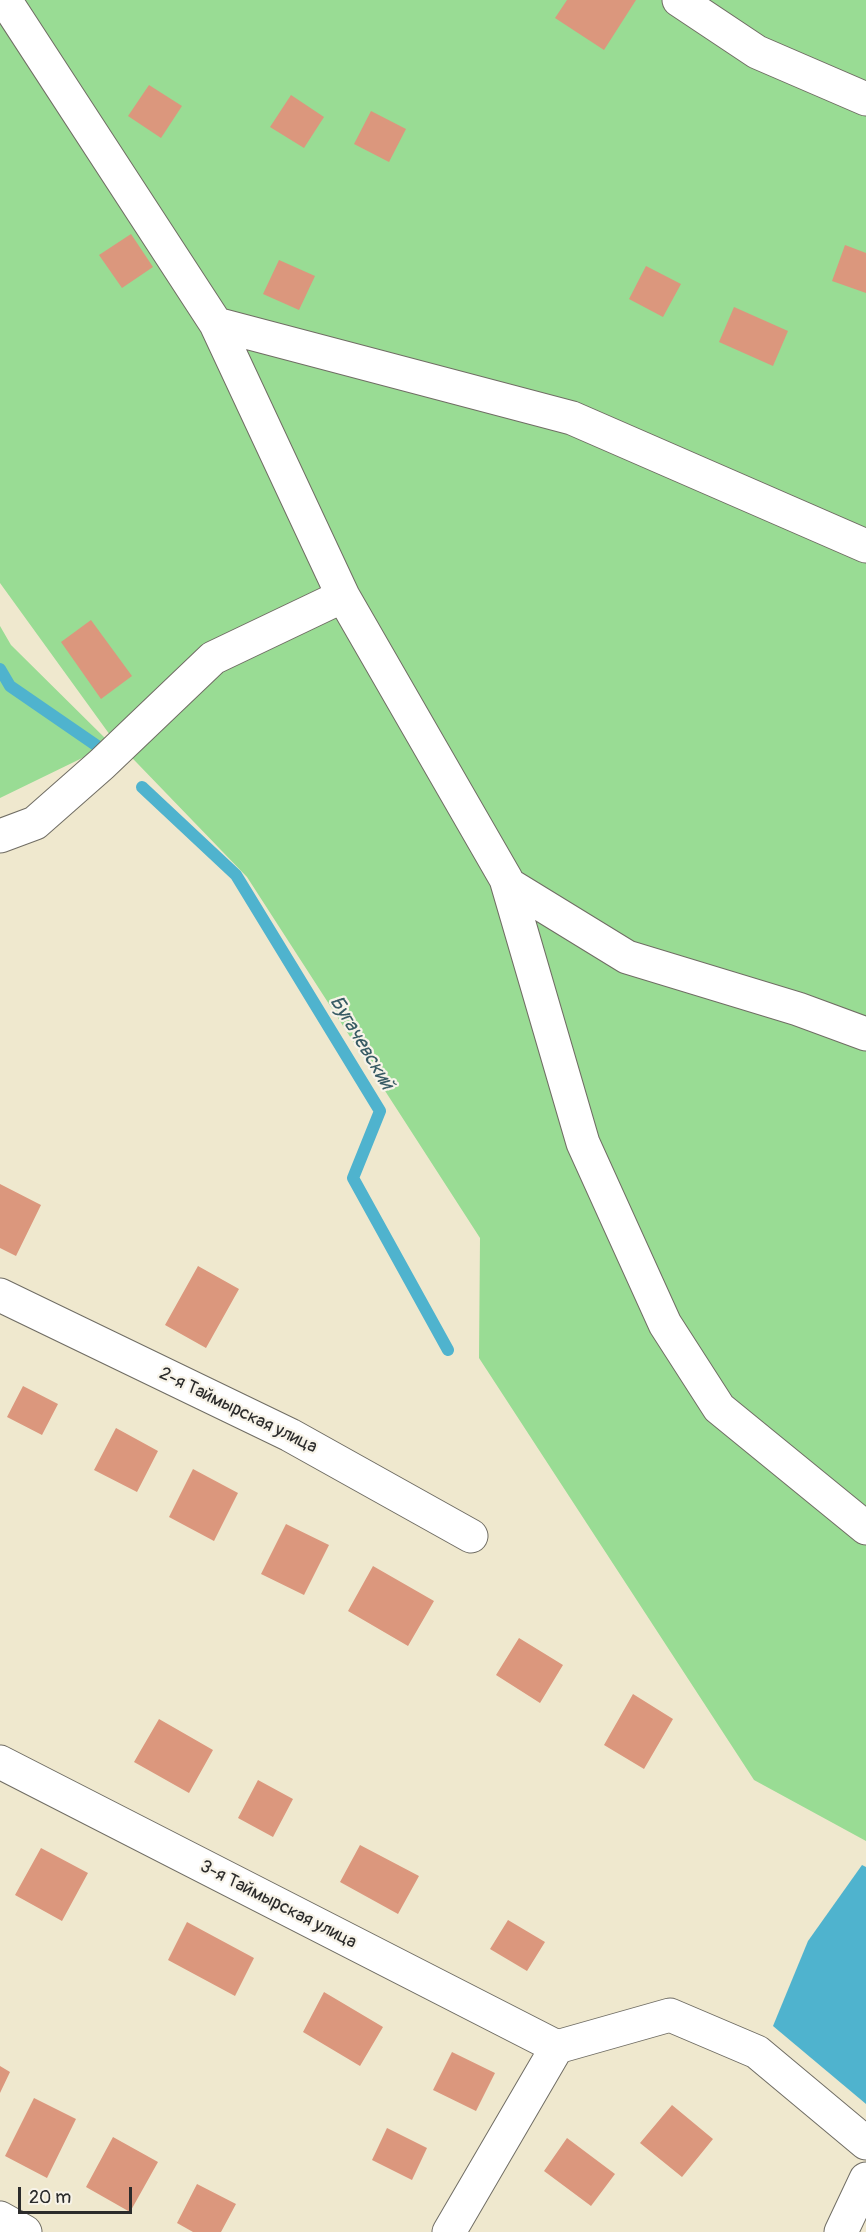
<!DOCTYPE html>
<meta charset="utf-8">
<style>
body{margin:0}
#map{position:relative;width:866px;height:2232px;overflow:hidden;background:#efe8ce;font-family:Pangolin,sans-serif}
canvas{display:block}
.scale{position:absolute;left:18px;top:2187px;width:114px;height:27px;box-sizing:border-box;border:3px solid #2b2b2b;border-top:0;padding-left:8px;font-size:18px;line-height:21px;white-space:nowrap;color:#2b2b2b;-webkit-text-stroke:4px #f7f3e8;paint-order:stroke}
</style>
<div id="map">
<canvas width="866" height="2232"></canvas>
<div class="scale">20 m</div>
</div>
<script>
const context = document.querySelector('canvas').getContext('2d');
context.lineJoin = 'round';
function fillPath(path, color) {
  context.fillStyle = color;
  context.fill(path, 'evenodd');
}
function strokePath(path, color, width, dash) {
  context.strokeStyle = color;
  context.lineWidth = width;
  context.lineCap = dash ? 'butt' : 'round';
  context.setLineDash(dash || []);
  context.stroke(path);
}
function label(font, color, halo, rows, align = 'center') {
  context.font = font + ' Pangolin,sans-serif';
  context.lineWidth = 4.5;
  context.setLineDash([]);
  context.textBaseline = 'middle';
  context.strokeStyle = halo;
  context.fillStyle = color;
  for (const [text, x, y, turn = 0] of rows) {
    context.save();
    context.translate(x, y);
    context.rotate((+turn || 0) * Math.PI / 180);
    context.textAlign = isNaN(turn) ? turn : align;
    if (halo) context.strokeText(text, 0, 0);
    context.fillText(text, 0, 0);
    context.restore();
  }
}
fillPath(new Path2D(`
 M0,0H866V1841L754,1780L479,1358L480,1238L247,877L110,735L0,583Z
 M0,626L11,645L111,744L0,798Z`), '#99dc94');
fillPath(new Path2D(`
 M862,1865L866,1867V2104L773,2026L808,1941Z`), '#4fb3ce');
strokePath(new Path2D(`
 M0,669L10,686L103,750
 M142,787L236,875L380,1111L353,1178L448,1350`), '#4fb3ce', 12);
fillPath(new Path2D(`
 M567,0H636L604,50L555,18Z
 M149,85L182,106L161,138L128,116Z
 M291,95L324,117L304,148L270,127Z
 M371,111L406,129L389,162L354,144Z
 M131,234L153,267L122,288L99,255Z
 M845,245L866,253V293L832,281Z
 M279,260L315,276L299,310L263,294Z
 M646,266L681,284L663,317L629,299Z
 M734,307L788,331L773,366L719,342Z
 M91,620L132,676L101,699L61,642Z
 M0,1184L41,1205L16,1256L0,1248Z
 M198,1266L239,1289L206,1348L165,1325Z
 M23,1386L58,1404L42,1435L7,1417Z
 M116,1428L158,1451L137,1492L94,1470Z
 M193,1469L238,1493L214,1541L169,1517Z
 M286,1524L329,1545L304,1595L261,1574Z
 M373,1566L434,1601L408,1646L348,1611Z
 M519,1638L563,1665L540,1703L496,1675Z
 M633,1694L673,1719L644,1769L604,1745Z
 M159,1719L213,1750L189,1793L134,1762Z
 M258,1780L293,1799L273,1837L238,1818Z
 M360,1845L419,1876L398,1914L340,1882Z
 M41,1848L88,1873L62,1921L15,1895Z
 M508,1920L545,1942L527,1971L490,1949Z
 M187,1922L254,1958L235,1996L168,1960Z
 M324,1992L383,2027L360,2066L303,2032Z
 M452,2052L495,2073L476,2111L433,2090Z
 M0,2066L10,2072L0,2093Z
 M34,2098L76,2119L47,2178L5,2156Z
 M672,2105L713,2139L682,2177L640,2143Z
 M387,2128L427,2148L412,2180L372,2160Z
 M113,2137L158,2162L130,2212L86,2187Z
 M567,2138L615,2174L591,2206L544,2171Z
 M197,2184L236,2204L221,2232H193L177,2223Z`), '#db977d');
const minor = new Path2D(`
 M5,0L216,324L343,596L506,879L583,1143L665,1324L719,1408L866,1528
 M679,0L757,52L866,99
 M216,324L572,418L866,546
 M0,836L35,823L102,764L213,658L343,596
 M508,884L627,957L798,1009L866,1034
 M0,1295L290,1435L471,1536
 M0,1762L557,2047
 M0,2218L25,2232
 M449,2232L557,2047L670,2015L757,2052L866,2143
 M841,2232L866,2179`);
strokePath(minor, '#706d64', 35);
strokePath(minor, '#fff', 33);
label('18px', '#2b2b2b', '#f7f3e8', [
 ["2-я Таймырская улица",238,1411,26],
 ["3-я Таймырская улица",278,1905,27]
]);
label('italic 20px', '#385b64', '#f7f3e8', [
 ["Бугачевский",361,1043,59]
]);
</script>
